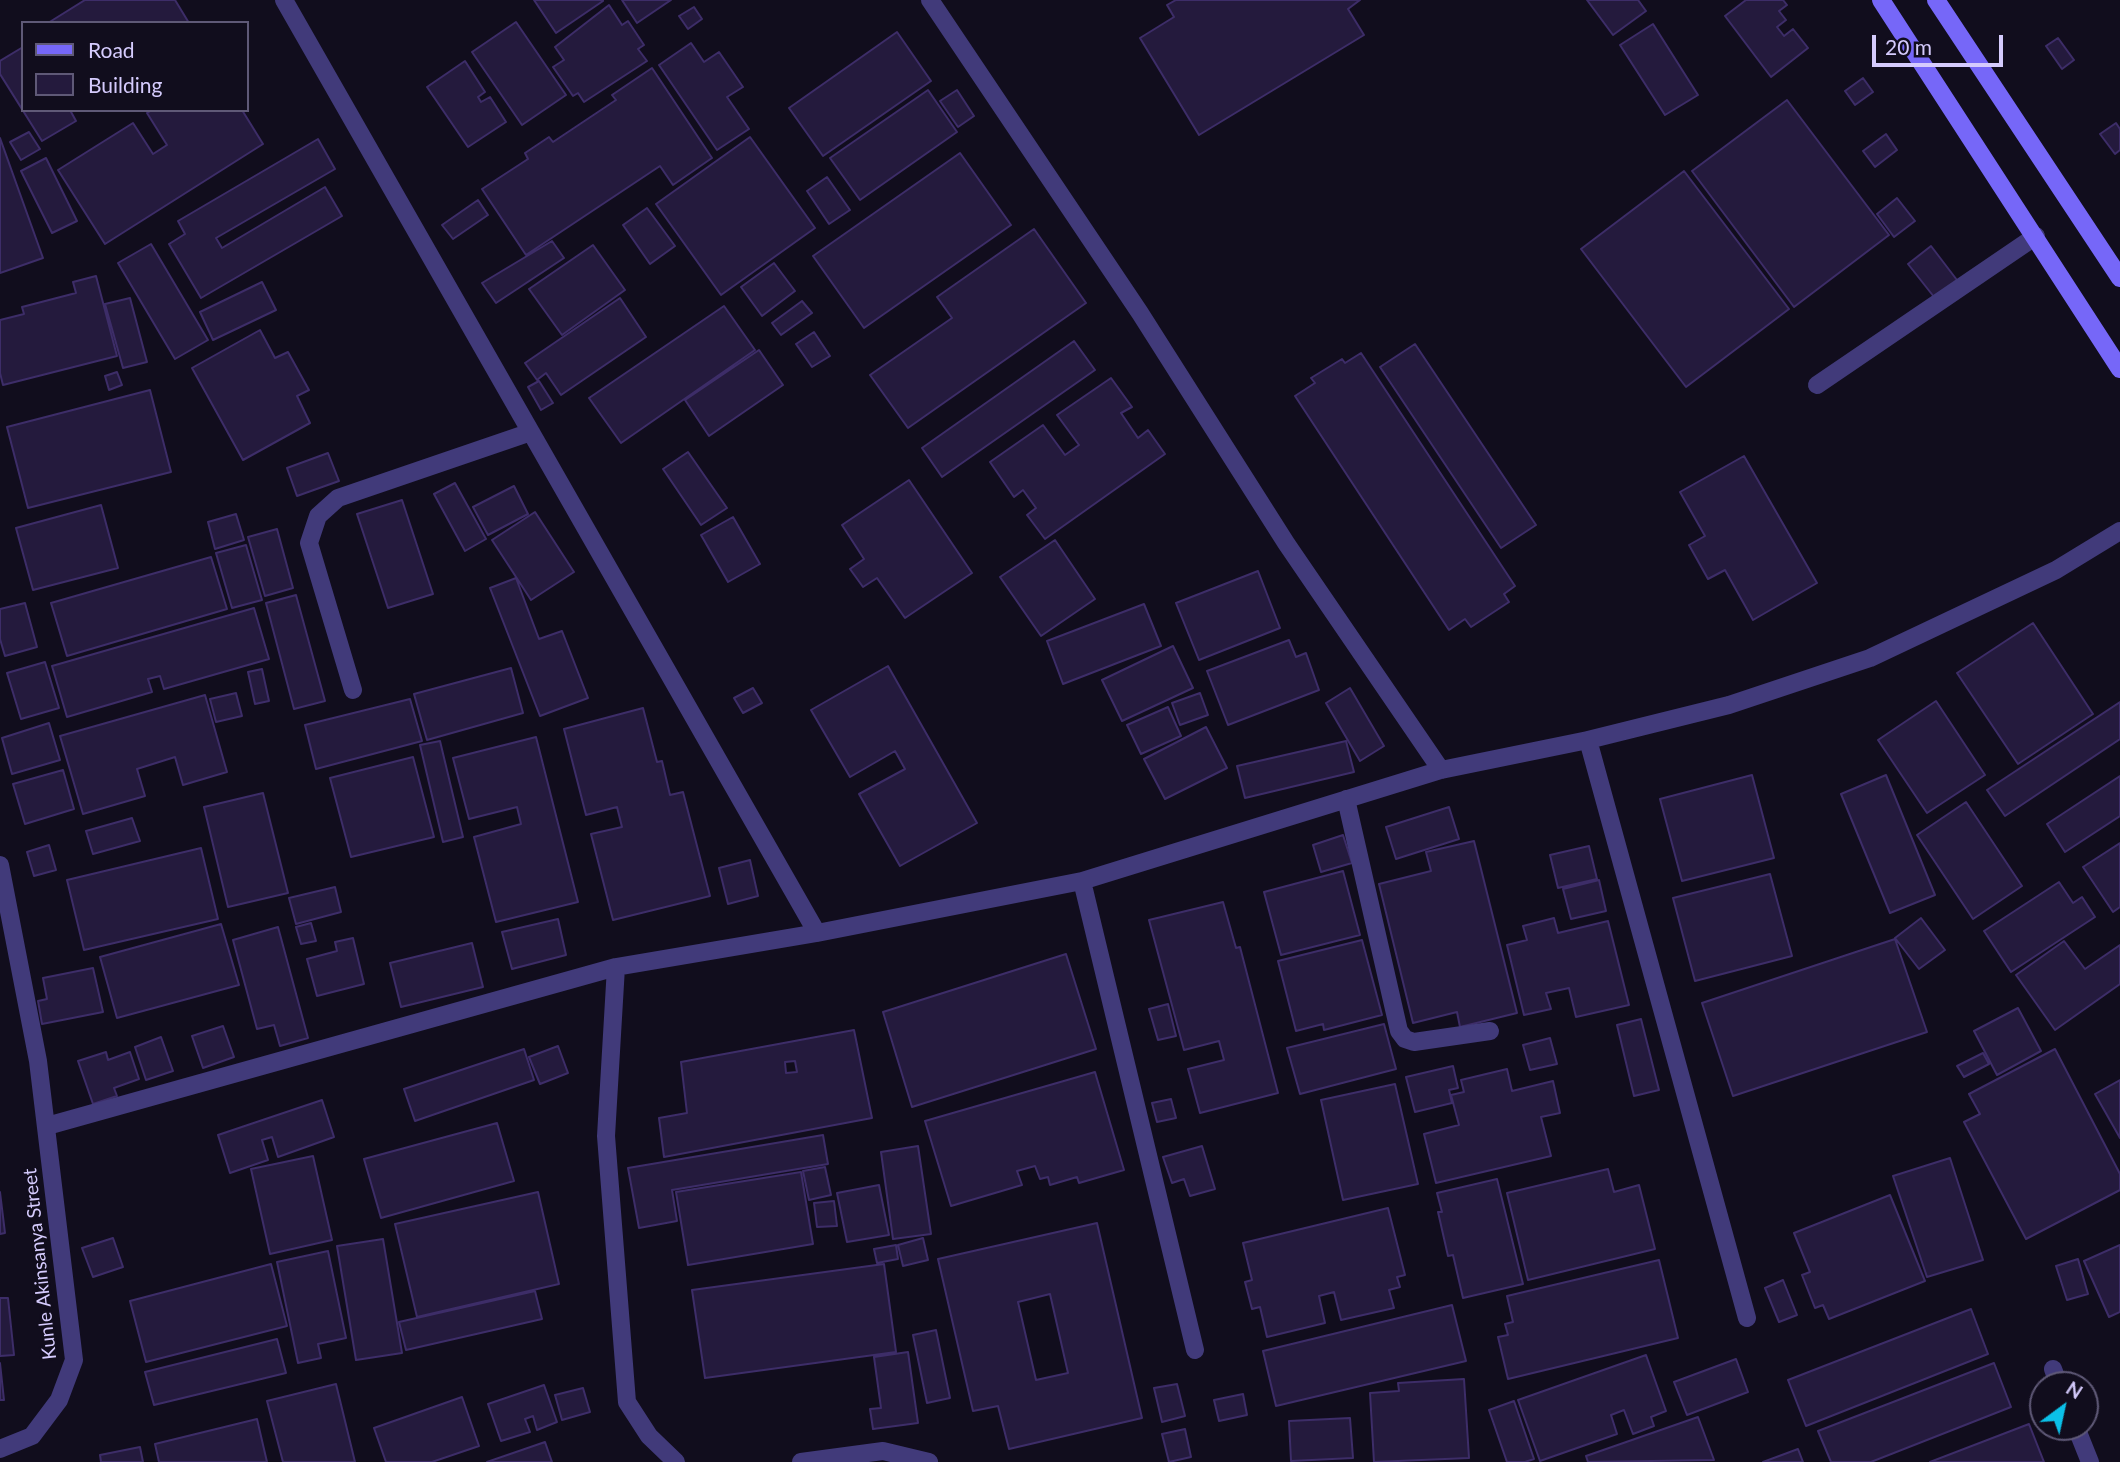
<!DOCTYPE html>
<style>
body{margin:0}
#map{position:relative;width:2120px;height:1462px;overflow:hidden;background:#110d1d;font-family:Lato,sans-serif}
canvas{display:block}
.legend{position:absolute;left:21px;top:21px;width:228px;height:91px;box-sizing:border-box;background:#110d1d;border:2px solid #5f5977;margin:0;padding:9px 12px;list-style:none;font-size:21px;color:#d5cbfd}
.legend li{display:flex;align-items:center;gap:14px;height:35px}
.legend b{width:35px;border:2px solid #5f5977}
.north{position:absolute;left:2029px;top:1371px;width:70px;height:70px;box-sizing:border-box;background:#110d1d;border:2px solid #5f5977;border-radius:50%;rotate:33deg;font-size:19px;font-weight:700;line-height:28px;text-align:center;color:#d5cbfd}
.north::after{content:'';display:block;margin:auto;width:24px;height:32px;background:#0bc0e8;clip-path:polygon(50% 0,100% 100%,50% 72%,0 100%)}
.scale{position:absolute;left:1872px;top:35px;width:131px;height:32px;box-sizing:border-box;border:4px solid #d5cbfd;border-top:0;padding-left:9px;font-size:21px;line-height:24px;white-space:nowrap;color:#d5cbfd;-webkit-text-stroke:5px #110d1d;paint-order:stroke}
</style>
<div id="map">
<canvas width="2120" height="1462"></canvas>
<ul class="legend">
<li><b style="height:9px;background:#7667f8"></b>Road</li>
<li><b style="height:19px;background:#241a3d"></b>Building</li>
</ul>
<div class="north">N</div>
<div class="scale">20 m</div>
</div>
<script>
const context = document.querySelector('canvas').getContext('2d');
context.lineJoin = 'round';
function fillPath(path, color) {
  context.fillStyle = color;
  context.fill(path, 'evenodd');
}
function strokePath(path, color, width, dash) {
  context.strokeStyle = color;
  context.lineWidth = width;
  context.lineCap = dash ? 'butt' : 'round';
  context.setLineDash(dash || []);
  context.stroke(path);
}
function label(font, color, halo, rows, align = 'center') {
  context.font = font + ' Lato,sans-serif';
  context.lineWidth = 5;
  context.setLineDash([]);
  context.textBaseline = 'middle';
  context.strokeStyle = halo;
  context.fillStyle = color;
  for (const [text, x, y, turn = 0] of rows) {
    context.save();
    context.translate(x, y);
    context.rotate((+turn || 0) * Math.PI / 180);
    context.textAlign = isNaN(turn) ? turn : align;
    if (halo) context.strokeText(text, 0, 0);
    context.fillText(text, 0, 0);
    context.restore();
  }
}
const building = new Path2D(`
 M85,0H175L189,23H48Z
 M534,0H603V1L556,33Z
 M622,0H671L637,23Z
 M1176,0H1360L1348,9L1364,35L1199,135L1140,38L1174,17L1167,5Z
 M1587,0H1638L1646,11L1613,35Z
 M1746,0H1783L1787,5L1779,11L1786,20L1777,27L1784,36L1793,29L1808,48L1771,77L1725,16Z
 M609,5L622,25L628,21L644,45L638,49L647,61L584,102L578,93L573,96L553,67L564,60L555,47Z
 M694,7L702,19L688,29L679,16Z
 M516,22L566,95L522,125L472,52Z
 M1653,24L1698,95L1665,115L1620,45Z
 M897,32L931,81L823,156L789,108Z
 M2058,38L2074,60L2062,69L2046,46Z
 M691,43L704,62L719,52L743,87L727,97L749,129L717,150L659,65Z
 M23,47V110H70L76,121L42,141L0,74V61Z
 M465,61L485,92L478,97L481,102L490,97L506,122L468,147L427,87Z
 M652,68L712,158L673,185L660,166L526,255L482,189L528,159L525,153L549,137L553,142L616,100L612,95Z
 M1863,78L1873,92L1855,105L1845,91Z
 M928,90L957,132L860,200L830,158Z
 M957,90L974,116L958,127L940,101Z
 M1787,100L1889,235L1794,307L1692,171Z
 M152,110H242L263,144L105,244L58,170L133,123L153,154L167,145L147,113Z
 M2116,123L2120,129V150L2115,154L2100,134Z
 M29,132L40,149L21,160L10,142Z
 M1886,134L1897,150L1875,167L1863,151Z
 M750,137L815,228L721,295L656,204Z
 M0,138L43,258L0,273Z
 M318,139L335,169L216,238L222,248L325,187L342,216L201,298L169,244L185,234L178,221Z
 M960,153L1011,225L864,328L813,256Z
 M46,158L77,221L52,233L21,171Z
 M1684,171L1789,309L1686,387L1581,249Z
 M827,177L850,210L829,224L807,191Z
 M1897,198L1915,221L1894,237L1877,214Z
 M478,200L488,215L453,239L442,225Z
 M647,208L675,246L650,264L623,225Z
 M1034,229L1086,303L908,428L870,375L952,318L937,297Z
 M552,241L564,258L496,303L482,283Z
 M151,244L208,340L175,359L118,263Z
 M593,245L625,290L562,335L529,289Z
 M1931,246L1960,284L1938,302L1908,264Z
 M774,263L795,291L762,316L741,287Z
 M96,276L117,356L3,385L0,373V320L24,314L22,307L76,293L73,282Z
 M262,282L276,310L213,340L200,312Z
 M130,298L147,362L123,368L105,304Z
 M620,298L646,337L561,395L546,373L537,380L525,363Z
 M802,301L812,313L781,335L772,323Z
 M724,306L755,350L621,443L589,398Z
 M260,330L275,358L288,352L309,390L297,396L310,423L243,460L192,368Z
 M814,332L830,356L812,367L796,344Z
 M1074,341L1095,370L942,477L922,448Z
 M1415,344L1536,525L1501,548L1380,367Z
 M759,350L783,385L709,436L685,400Z
 M1361,353L1515,586L1504,594L1509,602L1471,627L1465,619L1449,630L1295,396L1315,383L1311,378L1342,359L1345,363Z
 M117,372L122,385L109,390L105,376Z
 M1111,378L1132,407L1121,413L1138,438L1148,430L1165,454L1045,539L1027,515L1036,508L1023,490L1014,497L990,462L1043,425L1065,455L1079,445L1057,415Z
 M539,381L553,403L541,410L528,387Z
 M150,390L171,472L28,508L7,427Z
 M688,452L727,508L701,525L663,469Z
 M328,453L339,481L297,496L287,468Z
 M1744,456L1817,583L1753,620L1725,570L1708,579L1689,545L1705,536L1680,492Z
 M909,480L972,573L905,618L877,578L863,587L850,569L864,559L842,525Z
 M455,483L486,539L465,551L434,494Z
 M514,486L528,514L488,535L473,507Z
 M402,500L433,594L388,608L357,514Z
 M101,505L118,568L33,590L16,528Z
 M535,512L574,572L531,600L492,540Z
 M236,514L244,540L215,549L208,522Z
 M733,517L760,564L728,582L701,535Z
 M277,529L293,588L265,596L248,537Z
 M1055,540L1095,599L1041,636L1000,577Z
 M246,545L262,600L232,608L216,553Z
 M211,557L227,609L67,656L51,603Z
 M1258,571L1280,628L1199,660L1176,603Z
 M516,578L539,639L562,631L588,698L540,716L490,588Z
 M296,595L325,701L294,709L266,603Z
 M25,603L37,647L5,656L0,639V609Z
 M1144,604L1161,646L1063,684L1047,641Z
 M254,608L269,659L164,689L160,676L148,679L152,692L67,717L52,666Z
 M2033,623L2093,714L2018,764L1957,673Z
 M1289,640L1296,657L1306,653L1319,690L1228,725L1207,671Z
 M1173,646L1193,688L1122,721L1102,680Z
 M45,662L59,708L21,719L7,673Z
 M888,666L977,823L900,866L859,794L905,769L895,751L850,777L811,710Z
 M511,668L523,713L427,740L414,694Z
 M262,669L269,701L255,704L248,672Z
 M753,688L762,703L743,713L734,698Z
 M1350,688L1384,746L1360,761L1326,703Z
 M236,693L242,716L216,722L210,699Z
 M1200,693L1208,715L1180,725L1172,703Z
 M205,695L227,772L183,785L175,757L137,769L145,796L83,814L60,736Z
 M410,699L422,741L316,769L305,725Z
 M1936,701L1985,775L1927,813L1878,740Z
 M2120,702V739L2005,816L1987,790Z
 M1168,707L1181,736L1141,754L1127,725Z
 M643,708L657,762L662,761L670,795L683,792L710,896L613,920L591,834L622,827L617,807L586,815L564,729Z
 M49,723L60,760L12,774L2,738Z
 M1206,727L1227,768L1165,799L1144,759Z
 M536,737L578,902L496,922L474,837L521,824L517,807L469,819L453,758Z
 M440,741L463,837L443,842L420,745Z
 M1346,741L1354,772L1245,798L1237,766Z
 M413,757L434,837L351,857L330,778Z
 M63,770L74,809L25,824L13,784Z
 M1752,775L1774,858L1682,881L1660,799Z
 M1886,775L1935,895L1890,913L1841,794Z
 M2120,776V816L2065,852L2047,824Z
 M263,793L288,893L228,907L204,807Z
 M1966,802L2022,886L1973,919L1917,835Z
 M1449,807L1459,839L1396,859L1386,827Z
 M132,818L140,841L93,854L86,831Z
 M1343,835L1352,863L1321,872L1313,845Z
 M1474,841L1517,1013L1460,1027L1457,1012L1413,1023L1379,884L1431,871L1426,852Z
 M2120,843V907L2113,912L2083,867Z
 M49,845L56,870L34,876L27,852Z
 M1589,846L1597,879L1558,888L1550,855Z
 M201,848L218,919L84,950L67,880Z
 M750,860L758,896L728,904L719,868Z
 M1343,871L1360,935L1281,955L1264,892Z
 M1770,874L1792,956L1695,981L1673,898Z
 M1599,880L1606,911L1571,919L1563,889Z
 M2059,882L2073,903L2082,897L2095,917L2011,972L1984,931Z
 M335,887L341,912L296,924L289,898Z
 M1223,902L1236,948L1240,947L1278,1093L1200,1113L1188,1069L1224,1060L1219,1041L1184,1050L1149,920Z
 M1554,918L1558,933L1608,921L1629,1005L1576,1017L1569,988L1546,993L1551,1009L1524,1015L1507,945L1527,940L1523,926Z
 M1921,918L1945,950L1919,969L1895,938Z
 M558,919L566,955L512,969L502,932Z
 M311,923L316,941L301,944L296,927Z
 M221,924L239,985L117,1018L100,957Z
 M278,927L308,1038L280,1046L274,1025L257,1029L233,940Z
 M353,938L364,984L317,996L307,959L337,951L335,942Z
 M1895,939L1927,1032L1733,1096L1702,1003Z
 M1362,940L1382,1015L1324,1030L1323,1024L1296,1031L1278,961Z
 M2064,941L2085,969L2120,945V984L2055,1030L2016,975Z
 M472,943L483,987L401,1007L390,963Z
 M1066,954L1096,1049L912,1107L883,1012Z
 M93,968L103,1012L42,1024L38,1001L47,999L43,978Z
 M1168,1004L1176,1036L1158,1040L1149,1009Z
 M2018,1008L2041,1051L1997,1075L1974,1031Z
 M1641,1019L1659,1090L1634,1096L1617,1025Z
 M1384,1024L1396,1069L1300,1094L1287,1048Z
 M223,1026L234,1057L203,1068L192,1036Z
 M854,1030L872,1118L664,1157L659,1118L687,1113L681,1062ZM795,1061L797,1072L786,1073L785,1062Z
 M161,1037L173,1071L146,1080L135,1047Z
 M1550,1038L1557,1064L1530,1070L1523,1045Z
 M558,1046L568,1073L540,1084L529,1057Z
 M524,1049L534,1080L415,1121L404,1089Z
 M2055,1049L2120,1174V1190L2026,1239L1964,1122L1980,1114L1969,1094Z
 M106,1052L108,1060L130,1052L139,1079L114,1088L117,1096L93,1104L78,1061Z
 M1983,1053L1989,1064L1964,1077L1957,1066Z
 M1453,1066L1458,1088L1449,1090L1452,1103L1415,1112L1406,1077Z
 M1507,1069L1512,1091L1553,1081L1560,1113L1541,1117L1551,1156L1436,1183L1424,1134L1459,1125L1451,1095L1464,1092L1461,1080Z
 M1095,1072L1124,1170L1079,1183L1077,1177L1050,1185L1048,1177L1040,1179L1035,1166L1017,1171L1022,1185L951,1206L925,1121Z
 M2120,1080V1138L2095,1094Z
 M1395,1084L1418,1184L1343,1200L1321,1100Z
 M1171,1099L1176,1118L1157,1122L1152,1103Z
 M322,1100L334,1137L278,1157L272,1137L262,1140L268,1160L230,1173L218,1135Z
 M497,1123L514,1181L381,1218L364,1159Z
 M823,1135L828,1164L672,1190L677,1221L639,1228L628,1168Z
 M918,1146L931,1234L893,1239L881,1152Z
 M1202,1146L1215,1189L1190,1196L1184,1179L1172,1183L1163,1157Z
 M313,1156L332,1240L270,1254L251,1169Z
 M1950,1158L1983,1260L1927,1277L1893,1176Z
 M825,1167L831,1195L809,1200L803,1171Z
 M1608,1169L1614,1192L1639,1185L1655,1249L1528,1280L1507,1193Z
 M801,1172L813,1244L688,1265L676,1192Z
 M1497,1179L1523,1284L1463,1298L1453,1255L1448,1256L1438,1212H1442L1437,1193Z
 M879,1185L889,1235L847,1242L837,1193Z
 M0,1192L5,1233L0,1234Z
 M538,1192L559,1284L417,1317L395,1224Z
 M1890,1195L1925,1281L1829,1319L1823,1305L1815,1308L1802,1275L1810,1272L1794,1233Z
 M834,1201L837,1226L817,1227L814,1203Z
 M1388,1208L1405,1275L1397,1277L1400,1287L1389,1290L1394,1308L1341,1320L1334,1292L1319,1296L1325,1323L1267,1337L1260,1307L1252,1309L1245,1282L1252,1280L1243,1243Z
 M1097,1223L1142,1418L1009,1449L998,1406L973,1411L938,1259ZM1050,1294L1068,1373L1036,1380L1018,1302Z
 M113,1238L123,1267L93,1277L82,1248Z
 M923,1238L928,1260L903,1266L898,1245Z
 M383,1239L402,1353L356,1360L337,1246Z
 M896,1245L898,1259L877,1263L874,1249Z
 M2120,1245V1312L2109,1317L2084,1261Z
 M328,1251L346,1338L318,1344L321,1358L298,1363L277,1262Z
 M2078,1259L2088,1294L2067,1300L2056,1266Z
 M1659,1260L1678,1338L1508,1379L1498,1337L1508,1335L1505,1324L1513,1322L1507,1296Z
 M271,1264L287,1326L146,1362L130,1301Z
 M884,1264L896,1352L705,1378L692,1290Z
 M1783,1280L1797,1315L1779,1322L1765,1288Z
 M535,1291L542,1319L406,1350L399,1322Z
 M0,1298H8L14,1355L0,1356Z
 M1452,1305L1466,1361L1276,1406L1263,1351Z
 M1971,1309L1988,1354L1806,1426L1788,1380Z
 M936,1330L950,1398L927,1403L913,1335Z
 M277,1339L286,1373L154,1405L145,1372Z
 M908,1352L918,1423L873,1429L870,1409L881,1408L874,1357Z
 M1646,1355L1666,1411L1651,1417L1654,1426L1633,1434L1624,1410L1611,1415L1617,1434L1540,1461L1518,1400Z
 M1736,1359L1748,1392L1687,1415L1674,1382Z
 M0,1363L4,1400H0Z
 M1994,1363L2011,1407L1871,1462H1831L1818,1431Z
 M1464,1379L1469,1458L1374,1462L1370,1393L1399,1391L1398,1383Z
 M336,1384L355,1462H283L267,1401Z
 M1177,1384L1185,1416L1162,1422L1154,1388Z
 M544,1385L557,1422L537,1430L533,1416L525,1419L530,1432L501,1441L488,1404Z
 M583,1388L590,1412L562,1420L555,1395Z
 M1243,1394L1247,1415L1219,1421L1214,1400Z
 M462,1397L479,1446L432,1462H386L374,1428Z
 M1514,1401L1534,1459L1525,1462H1507L1489,1410Z
 M1698,1417L1714,1460L1588,1462L1586,1456Z
 M1350,1418L1353,1458L1291,1461L1289,1421Z
 M257,1419L267,1462H159L155,1444Z
 M2029,1424L2044,1462H1930Z
 M1185,1429L1191,1457L1169,1462L1162,1434Z
 M545,1442L552,1462H487Z
 M140,1447L143,1462H101L100,1455Z
 M1798,1449L1803,1462H1763Z`);
fillPath(building, '#241a3d');
strokePath(building, '#3d2d68', 2);
strokePath(new Path2D(`
 M1817,385L2036,236`), '#413a7a', 18);
strokePath(new Path2D(`
 M284,0L817,933
 M930,0L1140,313L1286,543L1441,770
 M353,690L309,543L318,516L338,498L531,432
 M1588,740L1747,1318
 M1346,799L1399,1031L1405,1039L1414,1042L1490,1031
 M0,865L38,1061L74,1360L59,1400L32,1436L0,1449
 M1082,881L1195,1350
 M616,967L606,1136L627,1402L649,1436L676,1462
 M47,1126L616,967L817,933L1082,881L1441,770L1588,740L1729,705L1870,658L2056,570L2120,531
 M2053,1369L2059,1385
 M2076,1427L2090,1462
 M801,1462L883,1451L929,1462`), '#413a7a', 18);
strokePath(new Path2D(`
 M1881,0L2120,369
 M1936,0L2120,278`), '#7667f8', 18);
label('19px', '#d5cbfd', '#110d1d', [
 ["Kunle Akinsanya Street",40,1264,-96]
]);
</script>
